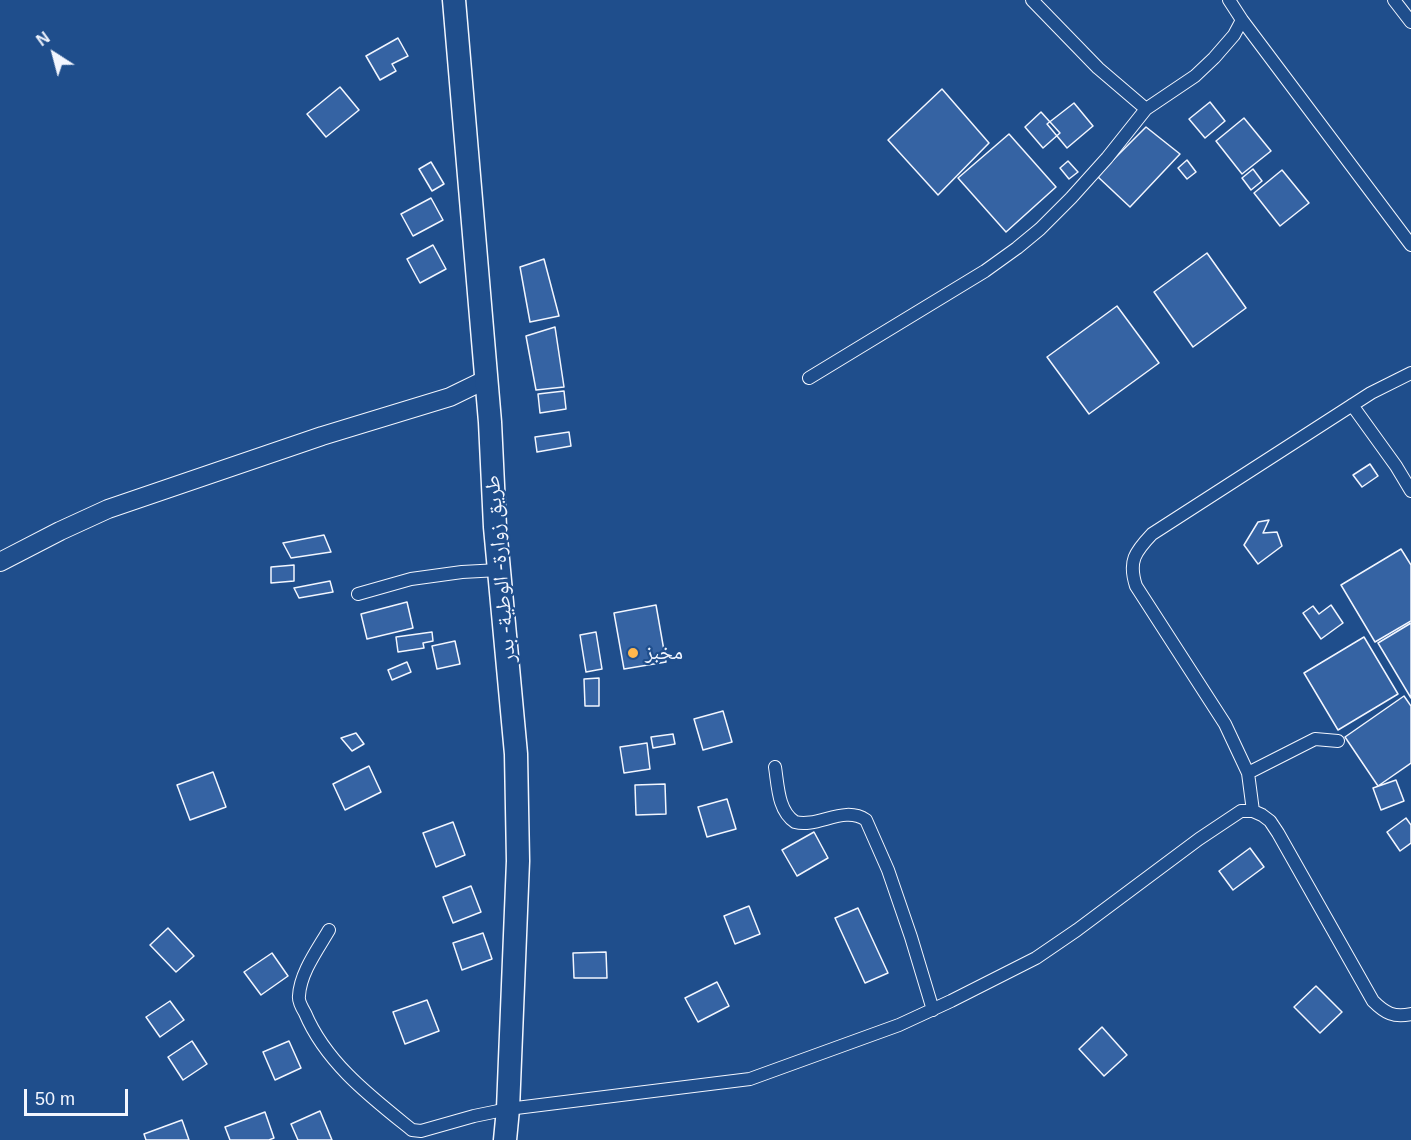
<!DOCTYPE html>
<meta charset="utf-8">
<style>
body{margin:0}
#map{position:relative;width:1411px;height:1140px;overflow:hidden;background:#1f4e8c;font-family:Helvetica,sans-serif}
canvas{display:block}
.north{position:absolute;left:24px;top:24px;width:60px;height:60px;-webkit-text-stroke:4px #1f4e8c;paint-order:stroke;rotate:324deg;font-size:16px;font-weight:700;line-height:24px;text-align:center;color:#f2f6ff}
.north::after{content:'';display:block;margin:auto;width:21px;height:27px;background:#f2f6ff;clip-path:polygon(50% 0,100% 100%,50% 72%,0 100%)}
.scale{position:absolute;left:24px;top:1089px;width:104px;height:27px;box-sizing:border-box;border:3px solid #f2f6ff;border-top:0;padding-left:8px;font-size:18px;line-height:21px;white-space:nowrap;color:#f2f6ff;-webkit-text-stroke:4px #1f4e8c;paint-order:stroke}
</style>
<div id="map">
<canvas width="1411" height="1140"></canvas>
<div class="north">N</div>
<div class="scale">50 m</div>
</div>
<script>
const context = document.querySelector('canvas').getContext('2d');
context.lineJoin = 'round';
function fillPath(path, color) {
  context.fillStyle = color;
  context.fill(path, 'evenodd');
}
function strokePath(path, color, width, dash) {
  context.strokeStyle = color;
  context.lineWidth = width;
  context.lineCap = dash ? 'butt' : 'round';
  context.setLineDash(dash || []);
  context.stroke(path);
}
function label(font, color, halo, rows, align = 'center') {
  context.font = font + ' Helvetica,"Noto Naskh Arabic",sans-serif';
  context.lineWidth = 4.5;
  context.setLineDash([]);
  context.textBaseline = 'middle';
  context.strokeStyle = halo;
  context.fillStyle = color;
  for (const [text, x, y, turn = 0] of rows) {
    context.save();
    context.translate(x, y);
    context.rotate((+turn || 0) * Math.PI / 180);
    context.textAlign = isNaN(turn) ? turn : align;
    if (halo) context.strokeText(text, 0, 0);
    context.fillText(text, 0, 0);
    context.restore();
  }
}
const building = new Path2D(`
 M398,38L408,56L392,64L396,71L380,80L366,56Z
 M340,87L359,110L326,137L307,114Z
 M942,89L989,143L938,195L888,140Z
 M1210,102L1225,121L1205,138L1189,119Z
 M1074,103L1093,126L1067,148L1047,124Z
 M1041,112L1060,133L1043,148L1025,127Z
 M1244,118L1271,151L1242,174L1216,141Z
 M1146,127L1180,154L1130,207L1097,176Z
 M1009,134L1056,187L1006,232L958,178Z
 M1187,160L1196,172L1187,179L1178,168Z
 M1068,161L1078,172L1069,179L1060,168Z
 M431,162L444,184L432,191L419,169Z
 M1253,169L1262,181L1251,190L1242,178Z
 M1282,170L1309,203L1280,226L1254,193Z
 M431,198L443,220L413,236L401,214Z
 M433,245L446,269L420,283L407,259Z
 M1207,253L1246,308L1193,347L1154,292Z
 M544,259L559,316L530,322L520,267Z
 M1117,306L1159,363L1089,414L1047,357Z
 M555,327L564,387L536,390L526,336Z
 M564,391L566,409L540,413L538,394Z
 M569,432L571,446L537,452L535,437Z
 M1370,464L1378,476L1362,487L1353,475Z
 M1269,520L1263,533L1277,532L1282,546L1258,564L1244,545L1258,522Z
 M324,535L331,552L291,558L283,543Z
 M1401,549L1411,565V621L1375,642L1341,585Z
 M294,565V581L271,583V567Z
 M330,581L333,592L299,598L294,588Z
 M407,602L413,628L367,639L361,614Z
 M656,605L666,662L624,669L614,613Z
 M1331,605L1343,623L1321,639L1303,613L1313,606L1319,614Z
 M1411,623V698L1378,643Z
 M432,632L433,641L423,643L424,648L398,652L396,637Z
 M596,632L602,669L586,672L580,635Z
 M1364,637L1398,694L1338,730L1304,673Z
 M455,641L460,664L437,669L432,646Z
 M407,662L411,672L392,680L388,670Z
 M599,678V706H585L584,679Z
 M1404,696L1411,706V763L1378,786L1345,737Z
 M723,711L732,742L703,750L694,719Z
 M356,733L364,744L352,751L341,738Z
 M673,734L675,744L653,748L651,737Z
 M647,743L650,769L624,773L620,747Z
 M369,766L381,792L345,810L333,784Z
 M213,772L226,807L190,820L177,785Z
 M1396,780L1404,801L1381,810L1373,788Z
 M665,784L666,814L636,815L635,785Z
 M727,799L736,829L707,837L698,807Z
 M1406,818L1411,825V843L1400,851L1387,832Z
 M453,822L465,855L436,867L423,833Z
 M814,832L828,858L797,876L782,850Z
 M1250,848L1264,867L1233,890L1219,871Z
 M471,886L481,912L453,923L443,897Z
 M749,906L760,934L735,944L724,916Z
 M858,908L888,973L865,983L835,918Z
 M168,928L194,956L176,972L150,945Z
 M483,933L492,959L462,970L453,943Z
 M606,952L607,978H574L573,953Z
 M272,953L288,976L261,995L244,972Z
 M717,982L729,1006L698,1022L685,998Z
 M1316,986L1342,1012L1320,1033L1294,1007Z
 M427,1000L439,1031L405,1044L393,1012Z
 M170,1001L184,1020L160,1037L146,1017Z
 M1102,1027L1127,1055L1104,1076L1079,1049Z
 M192,1041L207,1064L183,1080L168,1057Z
 M289,1041L301,1068L275,1080L263,1052Z
 M320,1111L332,1140H298L291,1124Z
 M265,1112L274,1138L269,1140H230L225,1127Z
 M182,1120L189,1140H146L144,1134Z`);
fillPath(building, '#3563a3');
strokePath(building, '#f2f6ff', 1.5);
const street = new Path2D(`
 M1032,0L1098,68L1146,109
 M1394,0L1411,22
 M1242,20L1411,245
 M809,378L985,271L1017,248L1040,229L1071,198L1107,158L1146,109L1195,76L1214,58L1234,35L1242,20L1229,0
 M1352,405L1396,466L1411,491
 M358,594L411,579L462,572L499,570
 M775,767C778,786 778,811 795,822C818,828 844,805 866,820L888,870L911,937L933,1010
 M1248,773L1315,739L1338,741
 M1253,811L1248,773L1225,724L1136,586C1128,561 1135,552 1152,534L1371,393L1411,373
 M329,930C318,949 300,973 299,996C298,1001 302,1008 305,1013C326,1063 371,1097 412,1130L421,1131L474,1116L508,1109L750,1079L899,1025L951,1001L1036,958L1077,930L1199,839L1241,811H1253L1262,815L1270,821L1278,833L1373,1001C1385,1013 1394,1018 1411,1014`);
const secondary = new Path2D(`
 M0,562L60,531L108,509L322,436L450,397L487,379`);
const highway = new Path2D(`
 M454,0L490,422L495,527L516,754L518,861L508,1109L505,1140`);
strokePath(street, '#f2f6ff', 14);
strokePath(secondary, '#f2f6ff', 20);
strokePath(highway, '#f2f6ff', 25);
strokePath(street, '#1f4e8c', 12);
strokePath(secondary, '#1f4e8c', 18);
strokePath(highway, '#1f4e8c', 22);
for (const [x, y, r, color] of [
 [633,653,6,"#ffb74d"]
]) {
  const dot = new Path2D();
  dot.arc(x, y, r, 0, 2 * Math.PI);
  context.fillStyle = color;
  context.fill(dot);
  strokePath(dot, '#1f4e8c', 2);
}
label('21px', '#f2f6ff', '#1f4e8c', [
 ["طريق زوارة- الوطية- بدر",501,569,-95]
]);
label('21px', '#f2f6ff', '#1f4e8c', [
 ["مخبز",645,653]
], 'left');
</script>
